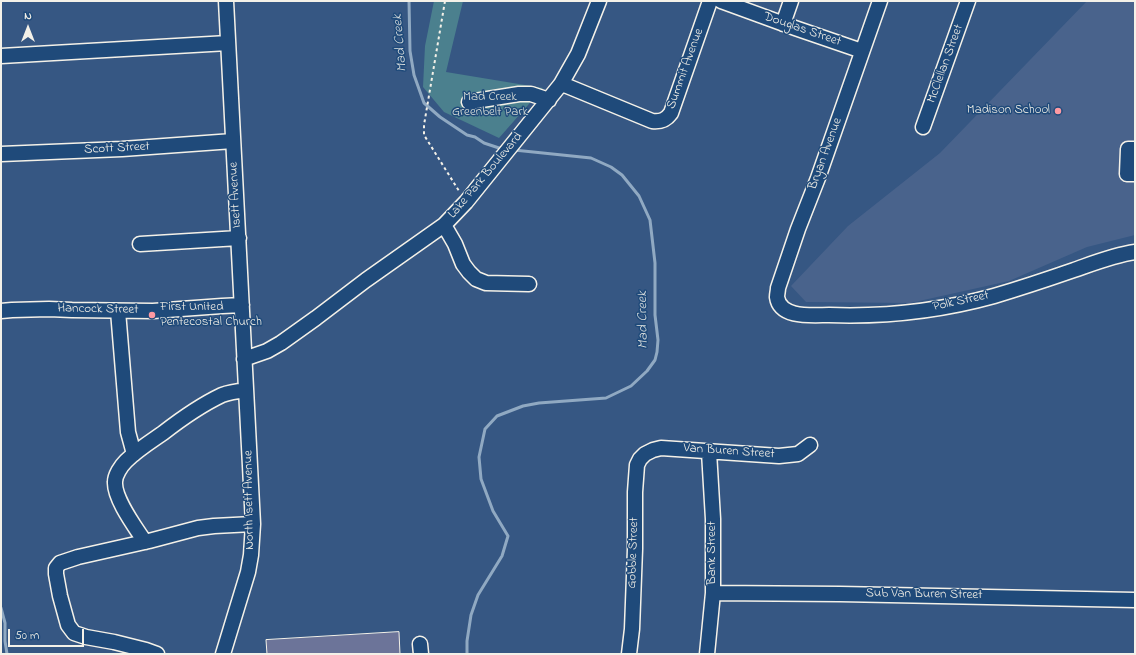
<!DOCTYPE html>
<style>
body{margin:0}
#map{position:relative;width:1136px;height:655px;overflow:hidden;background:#365783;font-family:"Indie Flower",sans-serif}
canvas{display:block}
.frame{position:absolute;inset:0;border:2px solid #f4f1e8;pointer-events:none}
.north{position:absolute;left:8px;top:8px;width:40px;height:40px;-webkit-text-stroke:3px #1f4a7a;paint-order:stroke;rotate:0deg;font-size:11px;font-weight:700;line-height:16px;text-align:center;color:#f4f1e8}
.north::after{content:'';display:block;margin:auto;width:14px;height:18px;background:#f4f1e8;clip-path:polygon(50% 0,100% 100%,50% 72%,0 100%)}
.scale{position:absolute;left:8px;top:629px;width:76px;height:18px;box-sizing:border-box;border:2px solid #f4f1e8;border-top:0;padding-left:5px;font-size:12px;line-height:14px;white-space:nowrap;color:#f4f1e8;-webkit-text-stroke:3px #1f4a7a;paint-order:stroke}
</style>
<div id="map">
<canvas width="1136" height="655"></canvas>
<div class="frame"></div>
<div class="north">N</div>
<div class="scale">50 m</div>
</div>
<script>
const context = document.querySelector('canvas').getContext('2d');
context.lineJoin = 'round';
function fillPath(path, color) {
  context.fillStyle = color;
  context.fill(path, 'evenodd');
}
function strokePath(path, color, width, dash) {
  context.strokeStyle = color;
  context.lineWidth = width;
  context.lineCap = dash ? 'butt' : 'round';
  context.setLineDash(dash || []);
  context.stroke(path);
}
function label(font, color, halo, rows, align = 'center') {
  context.font = font + ' "Indie Flower",sans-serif';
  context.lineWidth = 3;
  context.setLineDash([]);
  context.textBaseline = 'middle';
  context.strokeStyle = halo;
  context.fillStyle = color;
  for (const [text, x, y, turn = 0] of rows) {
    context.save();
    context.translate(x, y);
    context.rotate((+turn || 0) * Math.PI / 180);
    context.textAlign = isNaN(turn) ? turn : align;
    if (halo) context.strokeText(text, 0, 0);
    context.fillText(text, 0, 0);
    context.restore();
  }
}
fillPath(new Path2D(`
 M1087,1H1135V235L1087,247L1009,281L910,303L806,302L791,286L848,226L940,153Z`), '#49638c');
fillPath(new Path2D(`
 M434,1H463L446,72L543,88L499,138L444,112L423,87L425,46Z`), '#4b808e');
strokePath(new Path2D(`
 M409,1L410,51L414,75L424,103L440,117L467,135L475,137L484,143L502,149
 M1,608L5,623V641L7,654
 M467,654V641L471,615L478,595L502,556L508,536L493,511L481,479L479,457L485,429L497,416L523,406L539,403L606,398L631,386L647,371L655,360L657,352L658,340L655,315V263L650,220L639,196L622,175L611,167L591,158L514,150`), '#90a9c2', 3);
const building = new Path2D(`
 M399,632L400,654H267L266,640Z`);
fillPath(building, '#6c7499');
strokePath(building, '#f4f1e8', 1);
const minor = new Path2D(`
 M721,1L795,28L862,51
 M880,1L818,178L798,229L778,288C778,291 777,294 777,297C780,319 813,315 829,315C884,317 940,311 994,296C1021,288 1048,279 1074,270C1094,263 1114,255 1135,252
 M783,24L791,1
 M1,56L228,43
 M561,84L567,86L652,121C661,122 666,120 671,113L710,1
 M469,102L519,94H531L549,100
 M923,127L968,1
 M1135,149H1128L1127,174H1135
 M1,154L122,149L233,141
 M444,225L455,244L463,264L469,272L476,279L486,283L529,284
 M140,244L239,238
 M1,311L12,310L49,309L72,310L153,311L222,306L242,305
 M118,311L128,432L134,454
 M244,359L267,351L281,343L316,318L366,280L444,225L466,202L561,84L578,54L599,1
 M145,542C136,528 114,499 115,482C115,475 121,466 126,461C137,450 150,442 163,433C181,419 201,405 222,395C230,392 238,391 246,390
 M713,593L840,594L1135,600
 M420,644L421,654
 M157,654L146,650L114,642L86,637L74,633L68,625L60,596L56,574V568L60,563L78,557L149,541L198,528L214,526L253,524
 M223,654L248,572L251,555L253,524L226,1
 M629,654L632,629L635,549V492L637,465L640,459L645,454L653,450L661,448L779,456L798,454L810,445
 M707,654L713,593V519L709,452`);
strokePath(minor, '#f4f1e8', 17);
strokePath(new Path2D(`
 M445,1L424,125V135L459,191`), '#f4f1e8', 2, [3, 3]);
strokePath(minor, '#1f4a7a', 14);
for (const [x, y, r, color] of [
 [1058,111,4,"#ff9aa2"],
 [152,315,4,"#ff9aa2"]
]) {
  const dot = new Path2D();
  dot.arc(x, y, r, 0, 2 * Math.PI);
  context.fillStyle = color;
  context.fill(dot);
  strokePath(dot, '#1f4a7a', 1.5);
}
label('13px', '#f4f1e8', '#1f4a7a', [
 ["Douglas Street",802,30,19],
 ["McClellan Street",946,64,-70],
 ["Summit Avenue",686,69,-70],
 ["Scott Street",117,149,-3],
 ["Bryan Avenue",826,154,-70],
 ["Lake Park Boulevard",486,176,-50],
 ["Isett Avenue",236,195,-93],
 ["Polk Street",961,302,-12],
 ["Hancock Street",98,310,1],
 ["Van Buren Street",729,452,4],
 ["North Isett Avenue",250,500,-91],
 ["Gobble Street",634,553,-88],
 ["Bank Street",713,553,-90],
 ["Sub Van Buren Street",924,595,1]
]);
label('13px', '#dbe0da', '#1f4a7a', [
 ["Mad Creek",490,98],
 ["Greenbelt Park",490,113]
]);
label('13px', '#f4f1e8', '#1f4a7a', [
 ["Madison School",1050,111],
 ["First United",160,308,"left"],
 ["Pentecostal Church",160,323,"left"]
], 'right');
label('italic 14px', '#dbdfde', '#1f4a7a', [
 ["Mad Creek",401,43,-95],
 ["Mad Creek",644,320,-91]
]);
</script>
